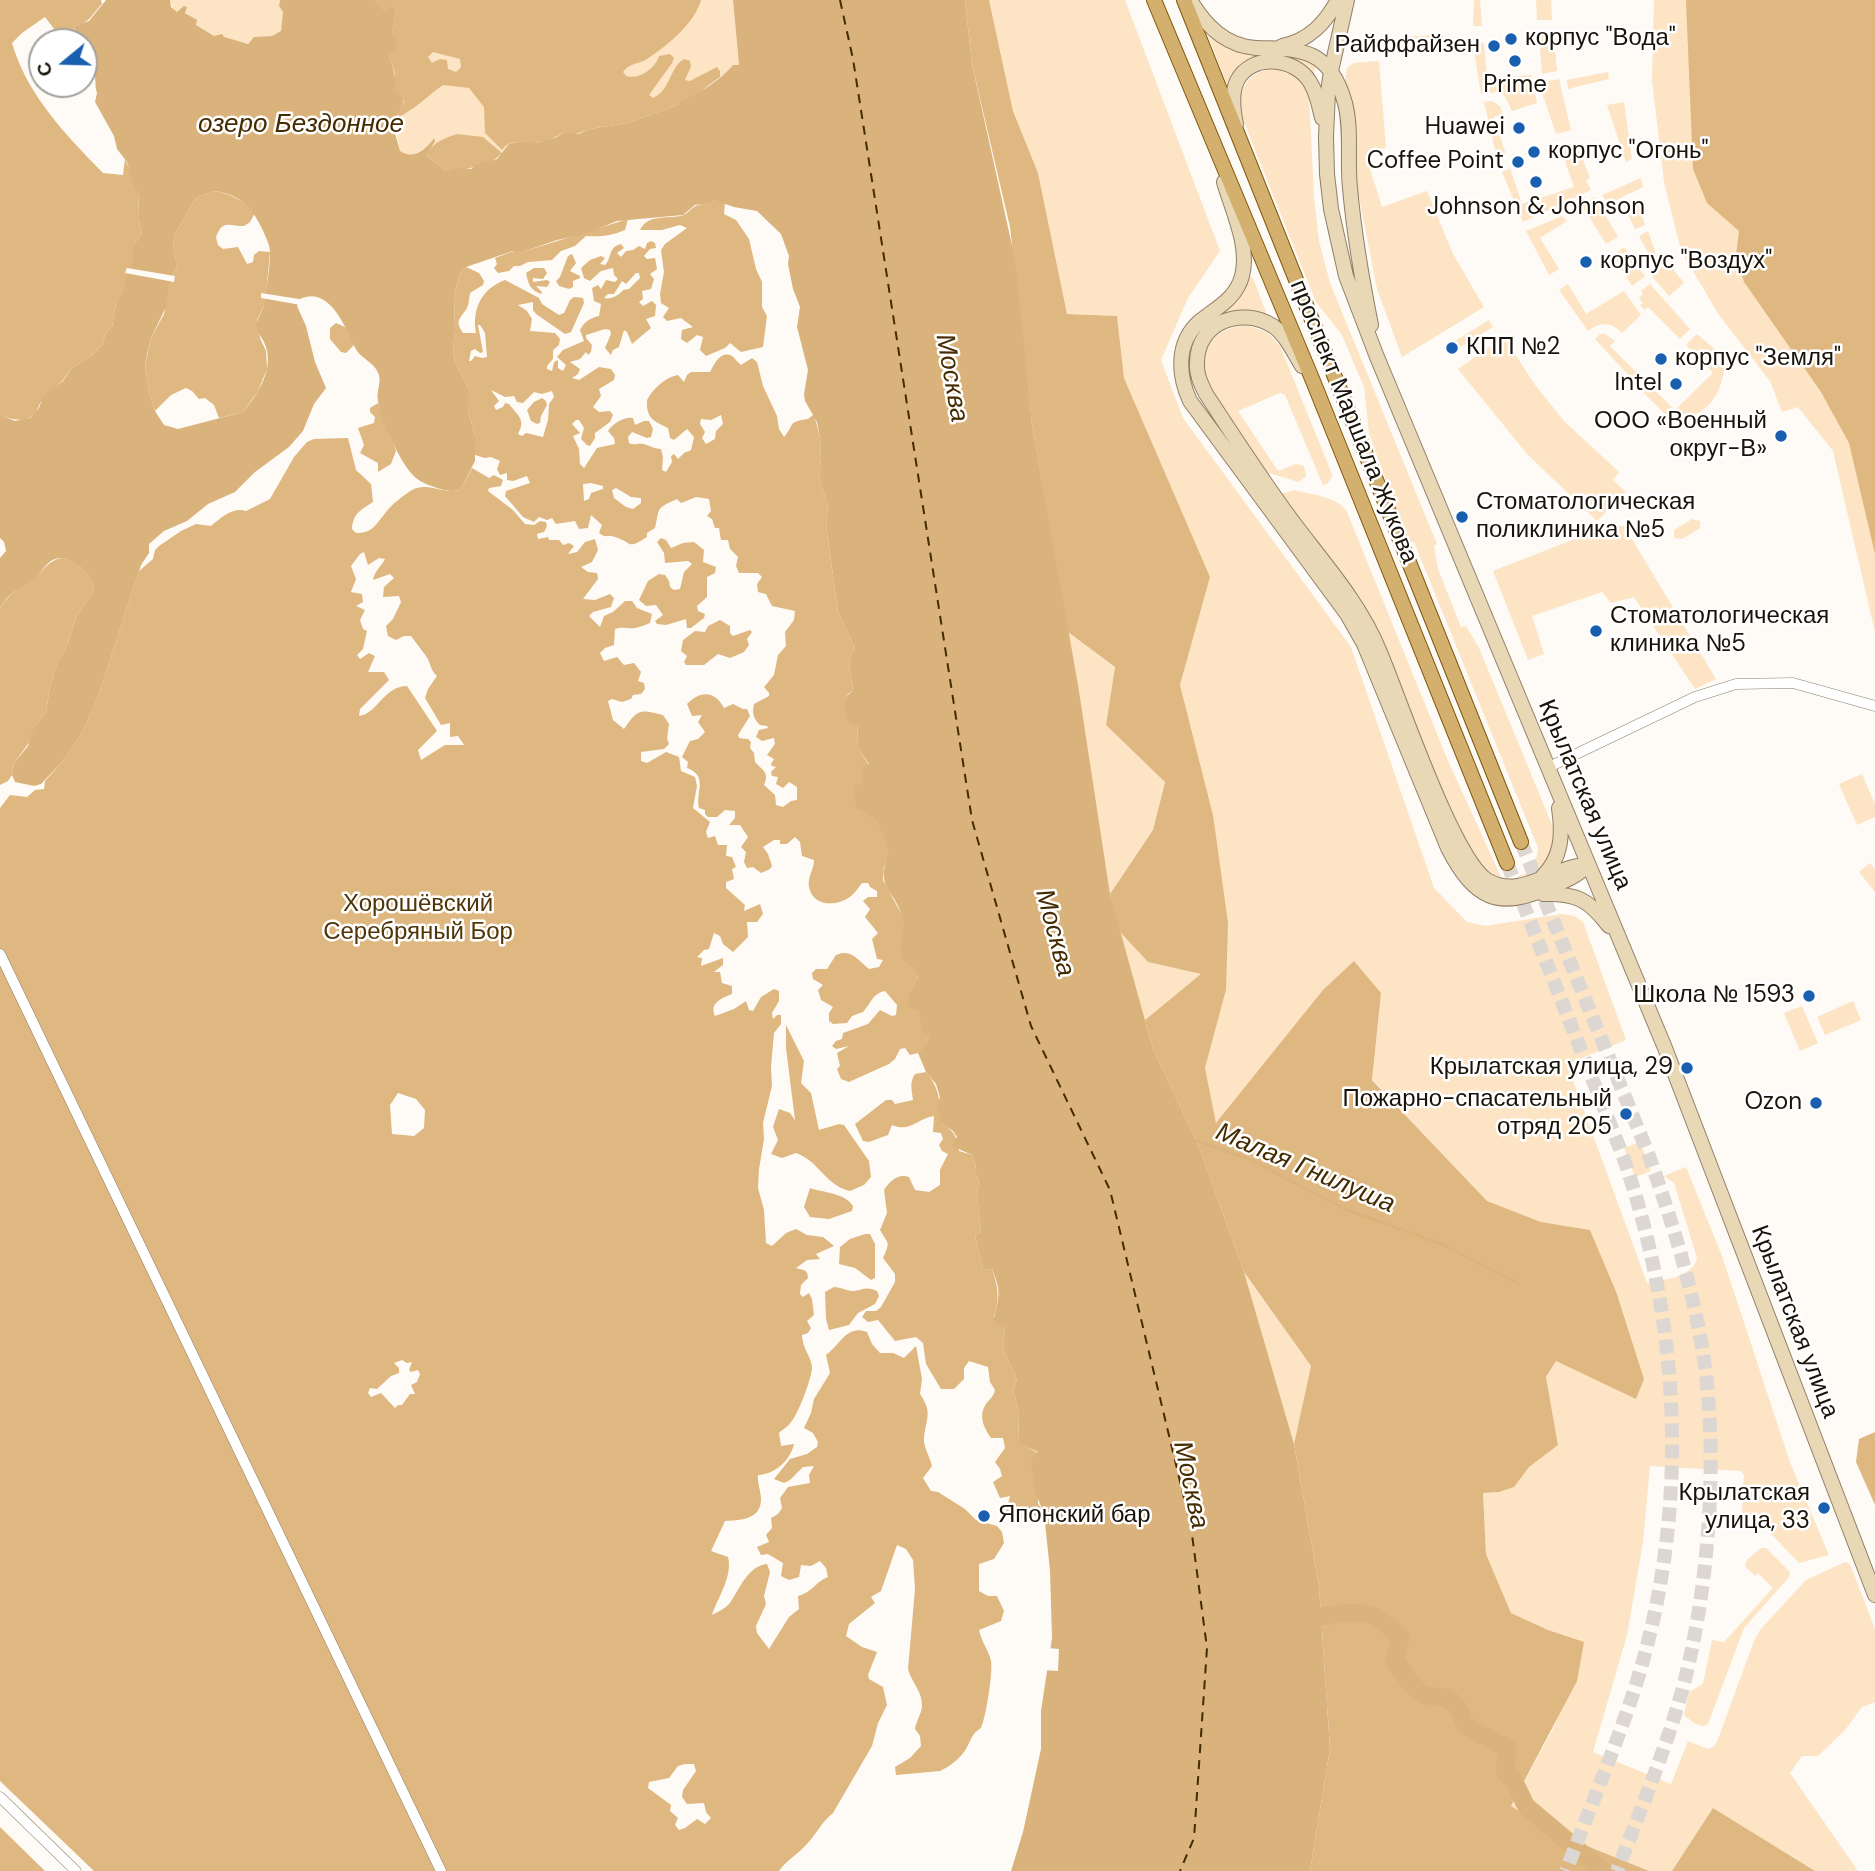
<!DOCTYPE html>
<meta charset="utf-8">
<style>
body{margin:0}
#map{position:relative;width:1875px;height:1871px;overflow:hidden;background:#fefaf5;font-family:"DM Sans",sans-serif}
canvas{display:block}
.north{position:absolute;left:28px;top:28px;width:70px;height:70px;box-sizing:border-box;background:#fff;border:2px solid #a3a19d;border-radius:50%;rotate:251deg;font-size:19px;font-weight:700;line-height:28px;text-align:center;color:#19130a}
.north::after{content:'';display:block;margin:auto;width:24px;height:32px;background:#185faf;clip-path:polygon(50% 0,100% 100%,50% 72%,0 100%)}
</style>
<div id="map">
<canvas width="1875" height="1871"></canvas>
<div class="north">С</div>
</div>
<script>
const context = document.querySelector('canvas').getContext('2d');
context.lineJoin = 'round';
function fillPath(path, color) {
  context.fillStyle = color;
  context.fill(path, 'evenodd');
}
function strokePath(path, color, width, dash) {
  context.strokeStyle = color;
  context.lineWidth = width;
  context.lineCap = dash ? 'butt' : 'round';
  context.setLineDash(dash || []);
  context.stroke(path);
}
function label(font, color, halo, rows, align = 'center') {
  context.font = font + ' "DM Sans",sans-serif';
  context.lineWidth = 5;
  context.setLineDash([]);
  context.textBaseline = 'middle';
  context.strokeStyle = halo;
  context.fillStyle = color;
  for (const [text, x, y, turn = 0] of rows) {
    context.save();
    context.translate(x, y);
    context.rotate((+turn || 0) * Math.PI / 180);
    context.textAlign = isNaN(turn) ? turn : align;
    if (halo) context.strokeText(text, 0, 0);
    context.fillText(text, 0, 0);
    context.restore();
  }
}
fillPath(new Path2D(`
 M170,0H280L279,6L283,12L281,31L272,36L254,37L248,44L214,36L196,25V21L182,9L177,12L174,11Z
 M375,0H733L739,65L712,82L446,171L433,139C426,150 412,159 400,152Z
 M989,0H1125L1220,251L1188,298L1161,360L1183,418L1351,647L1434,888L1467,922L1485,926L1562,914L1574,916L1583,922L1626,1040L1567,1064L1647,1283C1664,1280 1693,1277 1697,1258L1674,1183L1664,1176L1686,1167L1722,1256L1791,1465L1829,1555L1799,1563L1753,1515L1742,1516L1744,1475L1741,1471L1650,1466L1643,1542L1627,1635L1593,1752L1671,1784L1688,1741L1708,1749L1713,1747L1717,1742L1754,1641L1760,1630L1806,1580L1845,1562L1850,1564L1875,1629V1702L1862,1707L1845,1730L1818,1756H1802L1790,1773L1858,1871H1815L1713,1808L1672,1871H1649L1555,1833L1511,1806L1555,1725L1584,1643L1548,1630L1511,1613L1486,1554L1483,1493C1519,1491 1508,1487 1530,1466C1538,1458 1549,1452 1558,1445L1546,1377L1556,1361L1636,1398L1644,1379L1619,1299L1590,1230L1541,1222L1487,1201L1372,1079L1381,994L1216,1124L1205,1068L1226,990L1213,815L1180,685L1210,577L1124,378L1117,316L1067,314L1038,173L1013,111Z
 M1474,0H1480L1482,26H1473Z
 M1536,0H1551L1552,20H1537Z
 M1654,0H1875V632L1833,451L1798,407L1782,412L1770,381L1719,315L1681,251L1664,182L1652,80Z
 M1443,34V41L1407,44V37Z
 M1210,35L1222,44L1306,60L1316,65L1313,76L1301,63L1277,57L1228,87L1208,36Z
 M1554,35L1557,71L1542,74L1539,36Z
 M1484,43L1487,78L1531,75L1537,103L1512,111L1504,95L1496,92L1481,94L1473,44Z
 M1379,61L1386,147L1366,156L1382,207L1427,191L1453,254L1484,307L1402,357L1377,289L1357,187L1353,102L1345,80L1347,68L1354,63Z
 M1275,68L1283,69L1299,78L1309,96L1314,197L1319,241L1330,283L1437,544L1434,546L1438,569L1461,627L1466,626L1479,648L1553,827C1558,856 1538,879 1509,880C1527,875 1537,867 1538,848L1414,542L1409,543L1406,536L1369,433L1364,387L1342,335L1316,302L1240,112C1239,87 1248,72 1275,68Z
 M1608,72L1609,79L1568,89L1567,80Z
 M1559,79L1571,130L1556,134L1542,93L1545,92L1544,85L1548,84V81Z
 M1492,101L1500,106L1503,114L1494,117L1506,155L1497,158L1484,102Z
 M1624,102L1632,159L1626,162L1607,105Z
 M1576,143L1590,178L1586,180L1591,190L1523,222L1502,172L1510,168L1522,204L1574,187L1561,149Z
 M1641,178L1643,187L1608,204L1602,195Z
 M1595,197L1618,237L1606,244L1585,210L1575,216L1573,211L1574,207Z
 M1636,198L1645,225L1635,229L1623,204Z
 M1562,216L1567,221L1540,238L1559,269L1549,275L1526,231Z
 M1648,231L1657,257L1652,260L1639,236Z
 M1624,247L1645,276L1632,286L1613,255Z
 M1668,263L1684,283L1669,296L1651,275Z
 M1250,277L1253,278L1267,315L1217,317L1237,302Z
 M1568,284L1586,314L1624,291L1641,315L1622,333C1611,322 1601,321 1588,331L1559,290Z
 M1650,284L1690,329L1680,339L1648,307L1645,310L1640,305L1643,303L1639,298L1643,294L1641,291Z
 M1489,320L1493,327L1459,348L1455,341Z
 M1246,325L1267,332L1280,346L1332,474V477L1327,484L1323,485L1285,395L1280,393L1238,411L1278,471L1296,464L1304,466L1306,476L1299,482L1262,471C1248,450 1235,428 1222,407C1217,398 1209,389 1205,379C1192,349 1219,327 1246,325Z
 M1600,334H1605L1615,341L1610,346L1637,373L1631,378L1595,339Z
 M1697,334L1725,358C1724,393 1709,417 1672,421L1644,393L1649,385L1675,410L1713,373L1686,345Z
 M1504,337L1535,385L1564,421L1619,472L1613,480L1626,492L1597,521L1527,454L1458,369Z
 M1294,490C1311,495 1338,496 1347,512L1448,761L1502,879L1485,869L1476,860L1432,768L1282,496L1283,493Z
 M1692,519L1700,521V528L1682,539L1674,538V530Z
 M1608,526H1624L1716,679L1695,689L1634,597L1611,603L1602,592L1532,616L1544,654L1528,660L1493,571Z
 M1068,632L1115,667L1106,725L1165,781L1153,830L1110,894Z
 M1862,774L1875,804V817L1857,825L1839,784Z
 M1870,863L1875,869V892L1859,872Z
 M1120,932L1148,962L1202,974L1145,1020Z
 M1853,1001L1861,1020L1825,1035L1817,1017Z
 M1802,1006L1818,1043L1800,1051L1784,1013Z
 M1640,1142L1651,1171L1635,1177L1624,1148Z
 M1244,1272L1311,1366L1294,1444Z
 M1761,1548H1766L1790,1572L1789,1577L1744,1628L1708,1724L1703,1726L1694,1723L1684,1715L1689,1692L1703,1684L1712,1640L1724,1642L1773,1588L1758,1573L1755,1576L1745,1566L1747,1560Z`), '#fce4c4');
fillPath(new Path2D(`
 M0,0H101L102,4C92,14 90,23 75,26L74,32L68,37L73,42H64L45,17L22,33L12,43C27,95 66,135 103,173L123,175L125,159L139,193L138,217L142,233L133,246V262L124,291L116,303L112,327L105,333L103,344L90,357L72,368L63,380L40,403C34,424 17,422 0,415Z
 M375,0H701C694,24 668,45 647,59C639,64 629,63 623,72L626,76C639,80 655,69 659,56L670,54L674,58L672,63L649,95L653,98C671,90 669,68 684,59L690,61L691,66L685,80L690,81L717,67L720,71V77L693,97L686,98L678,105L627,123L590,129L573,135L564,132C556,138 546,141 536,143C523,145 512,137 502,150L485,133L484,107L469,88L443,85C426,97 414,110 395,119L404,102V98L397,94L393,84L395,73L389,55L394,36L392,33L396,9L390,5L384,10ZM433,52L460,59L461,67L456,72L448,69L447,60L440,59L432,63L428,57Z
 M965,0H989L1013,111L1038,173L1067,314L1117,316L1124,378L1210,577L1180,685L1213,815L1228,923L1226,990L1205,1068L1216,1123L1323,990L1354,961L1381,993L1372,1080L1487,1201L1541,1222L1590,1230L1617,1294L1644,1379L1636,1399L1556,1361L1546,1377L1558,1445L1529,1467L1514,1487L1499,1492L1483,1493L1486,1554L1511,1613L1548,1630L1584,1642L1577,1681L1511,1806L1555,1833L1649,1871H1310L1330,1749L1319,1586L1294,1444L1311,1366L1244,1272L1198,1144L1153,1049L1145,1020L1201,974L1148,962L1120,932L1110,894L1153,830L1165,782L1106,725L1115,667L1068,632L1032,424L1010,227L972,64Z
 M1686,0H1875V554L1849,443L1821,392L1744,282L1736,255L1739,231L1707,203L1693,169Z
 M84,53L95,72L88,87L84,77Z
 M457,134L483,137L502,153C491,166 463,170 446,171L426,155C433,142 443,139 457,134Z
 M213,191C232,193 242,201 255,213L250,222L244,226C230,226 222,219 216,237L218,245L223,249L238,247L247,264L253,262L254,255L259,251L270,252L265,304L257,320L260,338L266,351L267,369L258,391L243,412L219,418L214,405L205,398L199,399L192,391L186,388L171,395L155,411L149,392L145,365L151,338L164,314L171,277L177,267L173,245L175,234L196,198Z
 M714,200L725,202L724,214L736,220L749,239L756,269L762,282V307L767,316L763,347L741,352L730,343L725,348L706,356L700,350L703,337L697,335L687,343L681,339L682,330L693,327L681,318L667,321L663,317L669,308L661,303L660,294L664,272L661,250L665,244L687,228L680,225L662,230H640C648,214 665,219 680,216C687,215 688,211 694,207C700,203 708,205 714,200Z
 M628,219L625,230C611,236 600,237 586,236L575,246L561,251L552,260L528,262L520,266H514L509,271L498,273L494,268L497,264L495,258L514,251H525Z
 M651,241L655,243L656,248L650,249L644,256L647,259L655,258L657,269L650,274L654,279L651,289L642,291L643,299L639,302L643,306L652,301L656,305L655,316L646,319L651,328L632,344L627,332L624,330L619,347L613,350L611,355L605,348L611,334L610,330L605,329L586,335V338L592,345L591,352L588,355L586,352L580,359L570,362L580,369L578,374L572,378L579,380L599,367L611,369L615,375L614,380L599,389L601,396L593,407L599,412L610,411L613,415L610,422L595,433V438L590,446L587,445L581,439L584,428L579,420H576L572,424L580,433L573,436L579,449L580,464L584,468L597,448L615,444L614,438L608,431C612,424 625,416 633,418L635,425L644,421H649L653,429L651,437L647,438L632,432L628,437L629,443C635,446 637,443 643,444C649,445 654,449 661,449L663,457L662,470L666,472L672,462L671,456L674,454L678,459L684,453L691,450L694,437L687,429L674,440L670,438L668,428C653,421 646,418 647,400C653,389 665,377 678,375L684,382L687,375L691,372H710C714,365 720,350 732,356C735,358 737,362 741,365L752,358L757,362L763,386L777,416L779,429L784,437C795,424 787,422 808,419L814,414L820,438L821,458L819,478L828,506L826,525L838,612L855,648C844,662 852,675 853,691L848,694C842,710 848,716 858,726L857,747L869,765V813L882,827L887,851L890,853L884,867L883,880L903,917L918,979L910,992L933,1036L918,1053L910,1055L905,1048L900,1049L895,1059L889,1064L849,1082L841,1079L837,1069L840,1066L837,1053L849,1046L836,1049L832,1046L836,1041L842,1039L843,1033L868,1024L880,1010L892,1016L896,1015L897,1005L885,991C872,994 872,1002 863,1012L852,1016L847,1023L833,1024L829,1021V1013L833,1007L821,1000L818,990L823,985L813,979L812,973L816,969H827L836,955C851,948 858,960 869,969L879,967L883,960L877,959L872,939L878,933L865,917L870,909L863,901L868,897H877V891L870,887L868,883H862C859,887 855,893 851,896C837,907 813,907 809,887C807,877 814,870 814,860L802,856L800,842L795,837L787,844H780V840H774L763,847L768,854L772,866L770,869L761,873L753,867L747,868L744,862L746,852L741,847L748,837L740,825H729L735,818V811L725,810L717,817H708L705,814V810L699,808C695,793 709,776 687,768L688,762L682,757L690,741L698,739L705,732L698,722L702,715L692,716L687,704C701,690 715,691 724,708L733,704L743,709H747L750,716L738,735L739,738L748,739L751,742L750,748L754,753L755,762C762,770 770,772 764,785L775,795L776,805L783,807L791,801L797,800V787L789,782L783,788L776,784L778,777L772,776L771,772L776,767L772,766L771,764L774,759L767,755L775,744L774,738L762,741L756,737L759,730L768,728L767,726L760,725C753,718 752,713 754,704L769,696V693L764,687L774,675L778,655L786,646L785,632L794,620L795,611L772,606L766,594L758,592L757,584L762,577L758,573H739L736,566L738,557L730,549L728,540H721L719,528H715L712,519L707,516L711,511L709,499L696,497L681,503L677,499C655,509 660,507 655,528L647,533V537C626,550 634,543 615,537C608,534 606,539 599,533L602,525L591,515L588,528L579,529L575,521L556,524L552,518L547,520L539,517L534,522L523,517L505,496L506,491L530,483L527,476L513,481L507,480V473L500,475L497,469L500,461L491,457L485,458L475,455V435L468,411V388L455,362L453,349L455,332L454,296L460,273L466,267L479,273L484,281L483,285L470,293C469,299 469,307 465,311C458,321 456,322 463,333H476C472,309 481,289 505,280L539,298L542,304L559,315L564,313L570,300L574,297L583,298L584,303L571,332L565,334L536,314L533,310V302L518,305L527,311L532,319L530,331L555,333L560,339L559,345L553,350V359L547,366V369L552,371L554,362L558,360V368L563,371L566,365L557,357L563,350L584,341L580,330C584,322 590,318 599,316L601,304L594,301L592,288L598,285L601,289L606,280L615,282L618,279L614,275L613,268L601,271L590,281L584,278L581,268L590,260L601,256L605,258L600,264L605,265C612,258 608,247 621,244L624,248L617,253L621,257L626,251L633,250L639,246L645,249L647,243ZM636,273H639L640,278L629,289L623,290C620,295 610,300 604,298L608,294H614L622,281L626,284ZM478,325H480L485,333L487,357L482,358L475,356L471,361H469L471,351L475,349L480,353L483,352ZM491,390L505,397L514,396L517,402L523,403L534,392L542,394L552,391L554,397L549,404L548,420L543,437L526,433L522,436L518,434C526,419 518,416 509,404L505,403L503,407L496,410L494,406L499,401ZM721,415L723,424L716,431L715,439L706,444L702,438L705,432L700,424L701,419L711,420ZM591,483L603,486V489L591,493L589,499L584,501L583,484ZM616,488L631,497L641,498V503L633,509L626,507L614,498L612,490Z
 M572,254L576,263L570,271L580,276V278L573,281V287L569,289L559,286L556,281L560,277L568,256Z
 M534,268H544L547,273L543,279L533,278V282L547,280L550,282L547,287L536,286L542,292L541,294C530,290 528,283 526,273Z
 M336,323L347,328L355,344L346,353L341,352L330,339V328Z
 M542,398L546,401L547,405L541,416L540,423L537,424L531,421L527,410L534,402Z
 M378,403L396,451L391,464L378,472V463L360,453L364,445L358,428L374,423L375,417L370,412V408Z
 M348,438L356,470L371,484L373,502C361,510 353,513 352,529L356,533C372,534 377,523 386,512C392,504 404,495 412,490C429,481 444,496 461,489L472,468L489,478L494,475L503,480L501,486L489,488L488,491L513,510L525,524L534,525L540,521L546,522L547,526L544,532L537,534L538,539L548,537L549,540H559L563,545L569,543L574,546L568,554L577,552L585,542L595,539L598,550L592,562L581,567L588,572L597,573L598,579L583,599L595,600L610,594L614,598L611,607L593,612L589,616L600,627L604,616L613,612L625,601H632L637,608L652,614L650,623C645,625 640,627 635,628C627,629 622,626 615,629L614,645L605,648L600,653L604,661L617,657L624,665L634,663L641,672L638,681L644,683L645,689L641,694L633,695L631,699L622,702L612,699L608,701L613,720L624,729C638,709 639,709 663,715L669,724L667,738L669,744L664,749L641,752V761L647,763L666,752L679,757L681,771L695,777L697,786L693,808L710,822L706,832L708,838L715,836L718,845H727L726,856L732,857L736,867L732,869L734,879L726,882V888L745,905L744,911L760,904L763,914L757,922H747L748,937L733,952L723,944L720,936L714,933L709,949L704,950L697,957L702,958L701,966L723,958V965L714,972H720L722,983L732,986V994C722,998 709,1003 715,1016L734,1009L746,1001L749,1010L753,1011L761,997L774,989L779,991V1001L772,1013L773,1019L777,1015H781V1024L774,1033L771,1067L772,1086L763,1123L764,1139L759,1169L758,1188L764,1210L766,1243L772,1246L786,1233L796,1229L807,1235L823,1237L834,1246L816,1254L820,1259L807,1260L796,1268C803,1270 808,1269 808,1278L801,1285L800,1294L803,1297L809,1293L812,1299L814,1315L807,1321L811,1328L808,1333L802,1335C802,1347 810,1355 812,1366C813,1375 798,1415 791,1422C788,1427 783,1429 779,1433L781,1446L794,1444C790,1461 775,1474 758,1475C757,1483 761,1491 761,1499C761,1520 740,1520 725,1521L711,1551L728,1557C733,1576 718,1597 712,1615C718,1612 726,1608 730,1603C740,1588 748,1566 767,1564L770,1572L764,1596L766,1604L756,1626L757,1633L769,1649L789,1617L799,1609L798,1596C813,1592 815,1582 828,1577L826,1568L820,1561L811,1566L801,1565L799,1577L789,1580L781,1576L783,1563L768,1554L761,1555L757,1547L769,1542L766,1535L772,1528L771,1518L778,1514L782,1508L780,1498L788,1487L810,1483L809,1475L814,1466L803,1467L790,1480L784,1483L774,1479L790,1459L807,1454L817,1447L818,1442L813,1433L804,1428L811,1413L814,1399L830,1373L826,1355C840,1345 847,1324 867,1332L872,1344L880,1353H893L904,1358L916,1346L922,1379L920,1394C933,1413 926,1418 924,1438C923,1446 930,1457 932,1466L923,1478L931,1491L938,1492L965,1509L976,1520L997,1526L1002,1532L1004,1543L994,1559L979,1564V1591L988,1596H997L1004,1611L1001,1621L979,1630C982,1643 989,1651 991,1661C993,1672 986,1717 981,1728C971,1733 970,1744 964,1752C958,1760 949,1767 940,1771L896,1775L895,1767L910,1758L921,1746L920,1736L915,1729C916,1721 921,1715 922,1707C923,1692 912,1683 908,1669L915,1589L913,1560L906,1549L897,1545L881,1591L871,1597L875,1603L849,1624L846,1636L862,1647L877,1652L868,1675L869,1679L883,1687L887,1705L878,1723L872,1746L833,1813C821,1822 815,1837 804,1847C795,1856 786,1861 779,1871H94L0,1781V808L10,795L27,797L35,790L44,789L45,781L63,761L82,733L98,697L139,571L153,559L155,550L159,546L181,531L196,524L211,526C222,517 233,507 246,511L270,499L294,457L307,442L314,439ZM364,552L368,565L379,558L385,559C381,567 375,570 373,580L390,574L394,578L384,587L383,597L399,596L401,602L393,619L386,626L388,636L396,640L404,636H411C416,643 421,649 426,656C431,663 430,670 437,676L428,689L425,698L441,725L450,723V737L458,736L464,745H445L421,760L418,750L437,731L407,686C384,686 377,714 359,716L360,709L389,680L384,672H368L375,656L369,653L360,659L357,655L363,649L367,631L363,629L360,620L365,610L356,606L363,602L362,594L351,592L356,579L351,566L360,554ZM398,1093L416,1099L425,1110L424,1128L414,1136L392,1134L390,1105ZM402,1360L407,1363L412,1362L409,1370L411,1372L418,1370L420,1374L417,1382L411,1385L415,1394H410L402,1405H398L395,1408L381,1393L371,1397L368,1393L370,1388L377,1389L391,1376L399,1373V1368L394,1363ZM685,1764H694L696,1771L683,1790L682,1797L687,1804L704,1803L706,1812L711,1818L705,1824L697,1819L685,1828L679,1830L675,1825L678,1818L670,1811L671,1805L648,1788L649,1782L669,1778L678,1766Z
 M661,538L666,540L671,548L683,543L694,542L704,550L703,562L716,567L715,573L707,577V597L697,606L698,611L705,614L704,618L691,628H687L686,619L666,625L657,624L655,621L663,615L656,605L646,606L639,600L648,581L659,574L665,575L669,581L670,587L674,590L680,589L684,572L692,564L688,561L665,563L664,553L657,542Z
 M63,558C77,564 93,573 94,591L77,615L68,643L55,668L49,692L46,713L34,726L31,740L14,763L12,775L8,781L0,785V608C9,593 21,587 35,577C46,569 48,560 63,558Z
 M720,620L730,626V633L733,636L750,630L752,632L747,639L749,645L744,652L730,658L718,654L704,665H686L684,662L687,656L681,651L683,640L695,631L705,632L708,626Z
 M786,1025L804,1061L801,1083L811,1093L819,1130L839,1124L844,1125L869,1161L871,1177L864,1185L850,1191C826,1186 819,1161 796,1153L782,1158L771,1154L778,1140L773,1127L779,1109L790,1113L795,1120L786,1048Z
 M926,1072C940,1088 940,1103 941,1123C954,1131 957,1136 959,1151L972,1155L976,1166L974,1172L979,1180L977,1195L981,1232L975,1236L983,1270L992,1269C998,1287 1000,1298 994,1316L1005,1328L1003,1349L1017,1379L1013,1391L1019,1412L1018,1442L1038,1453V1503L1044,1514L1019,1519L1011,1517L1006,1511L1010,1496L1000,1498L993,1482L1002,1476L1000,1469L995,1462L1005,1448L1003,1438H991C984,1428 978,1416 986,1404C990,1398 993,1398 995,1390L990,1382L988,1367L969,1361L964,1368V1379L954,1389H941L926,1364L923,1343L916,1337L895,1341L878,1320L868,1322L862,1317L866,1311H876L881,1307L895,1282V1274L883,1258C891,1240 888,1245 880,1230L887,1213L884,1190C890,1181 898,1173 909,1177L915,1190L929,1192L940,1185V1170L948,1154L942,1151L939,1145L943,1139L941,1133L933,1132L934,1116C918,1118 910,1133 892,1125L888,1135L869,1142L863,1141L855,1124L886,1100H892L895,1104L913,1100C912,1090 909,1083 915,1074Z
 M810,1188C825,1193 845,1193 853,1206L852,1211L829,1219L810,1217L804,1207Z
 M865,1234H870L875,1244V1278L871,1280L855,1268L839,1264L840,1247L850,1239Z
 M834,1287C840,1287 848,1291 853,1291C865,1290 864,1286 877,1291L879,1296L875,1304L858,1313L849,1325L829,1330L826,1319L825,1292Z
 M1875,1432V1505L1856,1462L1859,1439Z
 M1713,1808L1815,1871H1672Z
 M0,1827L45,1871H0Z`), '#dfb780');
fillPath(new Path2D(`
 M106,0H170L171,7L177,12L184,6L187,7L185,13L197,20L196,25L214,36L222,34L224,37L248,44L254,37L272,36L281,31L283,12L279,6L280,0H375L384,10L390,5L396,9L392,33L397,39L396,50L389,55C391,61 393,67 394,73C397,84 391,91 404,98C403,107 397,113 395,121C393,131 398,142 400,151C413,160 426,150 434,138L435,142L426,155L446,171L463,168L471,169L476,165L497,159L509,144L517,142L537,143L557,137L564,132L578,134L590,129L627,123L678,105L683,99C697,96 724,77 733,65H739L733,0H965L972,64L1015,259L1032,424L1078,685L1110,894L1153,1049L1198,1144L1244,1272L1294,1444L1319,1586L1330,1749L1310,1871H1011L1023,1832L1041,1749V1711L1052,1638L1050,1570L1044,1514L1034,1489L1031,1459L1038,1452L1018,1443L1019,1412L1013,1391L1017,1379L1003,1349L1005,1328L995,1324C993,1314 997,1309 998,1299C1000,1289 996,1279 992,1269L983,1270L975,1236L981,1232L977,1195L979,1180L974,1172L976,1166L972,1155L952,1146L957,1137L953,1131L941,1123L937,1106L940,1097L936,1084L926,1072L918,1053L932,1036L922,1032L919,1011L907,1006L910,992L918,978L913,967L902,959C902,954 900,946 901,942C903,933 905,930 903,920C896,888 874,891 889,853L887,851C882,828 880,817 856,809L855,787L863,782L862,768L869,764L857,747L858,726L849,722C845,711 841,698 853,691C852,675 844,662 855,648L838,612L826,525L828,506L819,478L821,458L820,438L817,422L805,401L804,394L808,370L797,327L800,307L793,289L788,264L789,256L781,234L757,211L734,207L714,200L711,203L695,205L683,215L617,221L585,234L557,240L525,251H513L466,267L460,273L454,296L455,332L453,349L455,362L468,388V411L475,435V461L461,489C454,492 448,491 440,489C432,486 423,484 416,478C401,466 381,420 378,401C376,393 381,383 379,375C376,364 363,359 357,351C347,332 331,284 300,299L297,306L306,326L315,362L326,388L314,404L303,431L289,447L255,472L235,492L208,504L187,521L164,531L149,544V553L141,565L98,697L82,733L63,761L41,784L34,786L15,782L12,775L14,763L28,746L34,726L46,713L49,692L55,668L68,643L77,615L94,591C93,580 88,574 80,567C74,564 66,558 60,558C48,559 45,568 38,575C24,587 9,591 0,608V558L6,551L4,542L0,538V415L15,421L30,418L39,408L43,396L63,381L72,368L90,357L103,344L105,333L112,327L116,303L124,290L126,277L133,262V246L142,233L138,217L139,194L133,184L127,162L117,149L114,136L95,102L97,93C94,85 97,77 93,70C89,59 84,54 84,42H73L67,36L74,32L75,26L89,21ZM213,191C239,193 254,209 264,233C267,240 270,245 270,253C270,270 266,286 265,302C264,309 259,315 257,322C256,331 260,335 264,342C276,367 258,394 243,412L178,429L164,425L155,411L149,392L145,365L147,354L151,338L166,307L171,277L177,267L173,245L175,234L196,198Z`), '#dab27b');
fillPath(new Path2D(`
 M127,268L175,276L174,282L125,273Z
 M261,293L305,300L301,305L261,298Z
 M1047,1648L1059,1649L1058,1671L1043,1670Z`), '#fefaf5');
strokePath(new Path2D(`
 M1197,1141L1249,1159L1345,1209L1444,1245L1519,1284`), '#dab27b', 2.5);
strokePath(new Path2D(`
 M1300,1616C1325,1621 1356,1604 1379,1619C1387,1624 1394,1632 1401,1638L1394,1659L1410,1683L1424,1695L1448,1698L1457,1706L1466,1726L1507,1748L1505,1771L1515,1783L1526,1806L1603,1871`), '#dab27b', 18);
strokePath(new Path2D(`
 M840,0L853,59L972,820L1031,1026L1110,1190L1191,1527L1207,1648L1194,1838L1180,1871`), '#452b00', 2, [9, 7]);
strokePath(new Path2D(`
 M1521,842L1648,1153C1671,1218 1692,1284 1703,1353C1719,1455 1709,1591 1682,1691C1665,1752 1640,1811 1617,1871
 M1507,863L1624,1159C1683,1332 1690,1522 1632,1697C1612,1756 1588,1813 1566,1871`), '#dcd7d2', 14, [14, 7]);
const street = new Path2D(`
 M1547,768L1695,697L1736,684L1793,683L1875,706
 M0,954L441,1871
 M0,1797L76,1871`);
const secondary = new Path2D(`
 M1190,0C1205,25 1225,46 1256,48C1276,49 1294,47 1313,56C1331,65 1340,85 1345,103C1352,129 1347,161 1350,188C1354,233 1362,280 1371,325
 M1347,0L1331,71L1328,92L1326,137L1327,174L1331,209L1346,276L1377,357L1665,1048L1875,1595
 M1282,46C1310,40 1325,23 1338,0
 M1236,124C1233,110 1231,94 1237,81C1251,53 1295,57 1310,82C1317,93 1319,105 1322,118
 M1224,182C1232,210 1250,246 1242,276C1236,299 1216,308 1199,322C1176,343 1178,375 1190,401L1347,614L1364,644L1448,848C1474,898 1497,911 1550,887C1565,881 1577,876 1588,865
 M1302,366C1294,353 1286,335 1273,326C1241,306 1197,322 1197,363C1196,374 1201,384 1206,394C1234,437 1262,480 1293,522C1323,562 1360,603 1379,650C1398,694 1453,859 1487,880C1521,901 1554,865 1588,865
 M1542,877C1562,858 1563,834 1559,808
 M1543,894C1577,893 1589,900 1609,926`);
const primary = new Path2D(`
 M1154,0L1313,381L1507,863
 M1184,0L1521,842`);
strokePath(street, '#8f7f69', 11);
strokePath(secondary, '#8f7f69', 16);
strokePath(primary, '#80570c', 16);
strokePath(street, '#fff', 10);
strokePath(secondary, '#e9d8b6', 14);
strokePath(primary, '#d4b06e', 14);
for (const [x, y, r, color] of [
 [1511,39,7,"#185faf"],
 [1494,46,7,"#185faf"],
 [1515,61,7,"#185faf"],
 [1519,128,7,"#185faf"],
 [1534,152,7,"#185faf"],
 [1518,162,7,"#185faf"],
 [1536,182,7,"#185faf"],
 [1586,262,7,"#185faf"],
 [1452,348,7,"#185faf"],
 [1661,359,7,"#185faf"],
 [1676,384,7,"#185faf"],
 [1781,436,7,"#185faf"],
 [1462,517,7,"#185faf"],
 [1596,631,7,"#185faf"],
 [1809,996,7,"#185faf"],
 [1687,1068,7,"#185faf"],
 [1816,1103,7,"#185faf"],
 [1626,1114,7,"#185faf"],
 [1824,1508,7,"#185faf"],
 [984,1516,7,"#185faf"]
]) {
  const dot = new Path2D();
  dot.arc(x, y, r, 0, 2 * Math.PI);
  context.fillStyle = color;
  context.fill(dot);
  strokePath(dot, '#fff', 2.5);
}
label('24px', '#19130a', '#fff', [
 ["корпус \"Вода\"",1525,39,"left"],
 ["Райффайзен",1480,46],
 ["Prime",1515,86,"center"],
 ["Huawei",1505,128],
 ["корпус \"Огонь\"",1548,152,"left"],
 ["Coffee Point",1504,162],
 ["Johnson & Johnson",1536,208,"center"],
 ["корпус \"Воздух\"",1600,262,"left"],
 ["КПП №2",1466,348,"left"],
 ["корпус \"Земля\"",1675,359,"left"],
 ["Intel",1662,384],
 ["ООО «Военный",1767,422],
 ["округ-В»",1767,450],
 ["Стоматологическая",1476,503,"left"],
 ["поликлиника №5",1476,531,"left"],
 ["Стоматологическая",1610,617,"left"],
 ["клиника №5",1610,645,"left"],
 ["Школа № 1593",1795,996],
 ["Крылатская улица, 29",1673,1068],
 ["Пожарно-спасательный",1612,1100],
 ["отряд 205",1612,1128],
 ["Ozon",1802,1103],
 ["Крылатская",1810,1494],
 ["улица, 33",1810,1522],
 ["Японский бар",998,1516,"left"]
], 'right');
label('24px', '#19130a', '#fff', [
 ["проспект Маршала Жукова",1353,422,68],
 ["Крылатская улица",1584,795,67],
 ["Крылатская улица",1794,1322,69]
]);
label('24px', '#4f3507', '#fff', [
 ["Хорошёвский",418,905],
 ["Серебряный Бор",418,933]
]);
label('italic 26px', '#452b00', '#fff', [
 ["озеро Бездонное",301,125],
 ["Москва",951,378,80],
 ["Москва",1054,933,75],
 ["Малая Гнилуша",1305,1169,23],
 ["Москва",1190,1485,78]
]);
</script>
